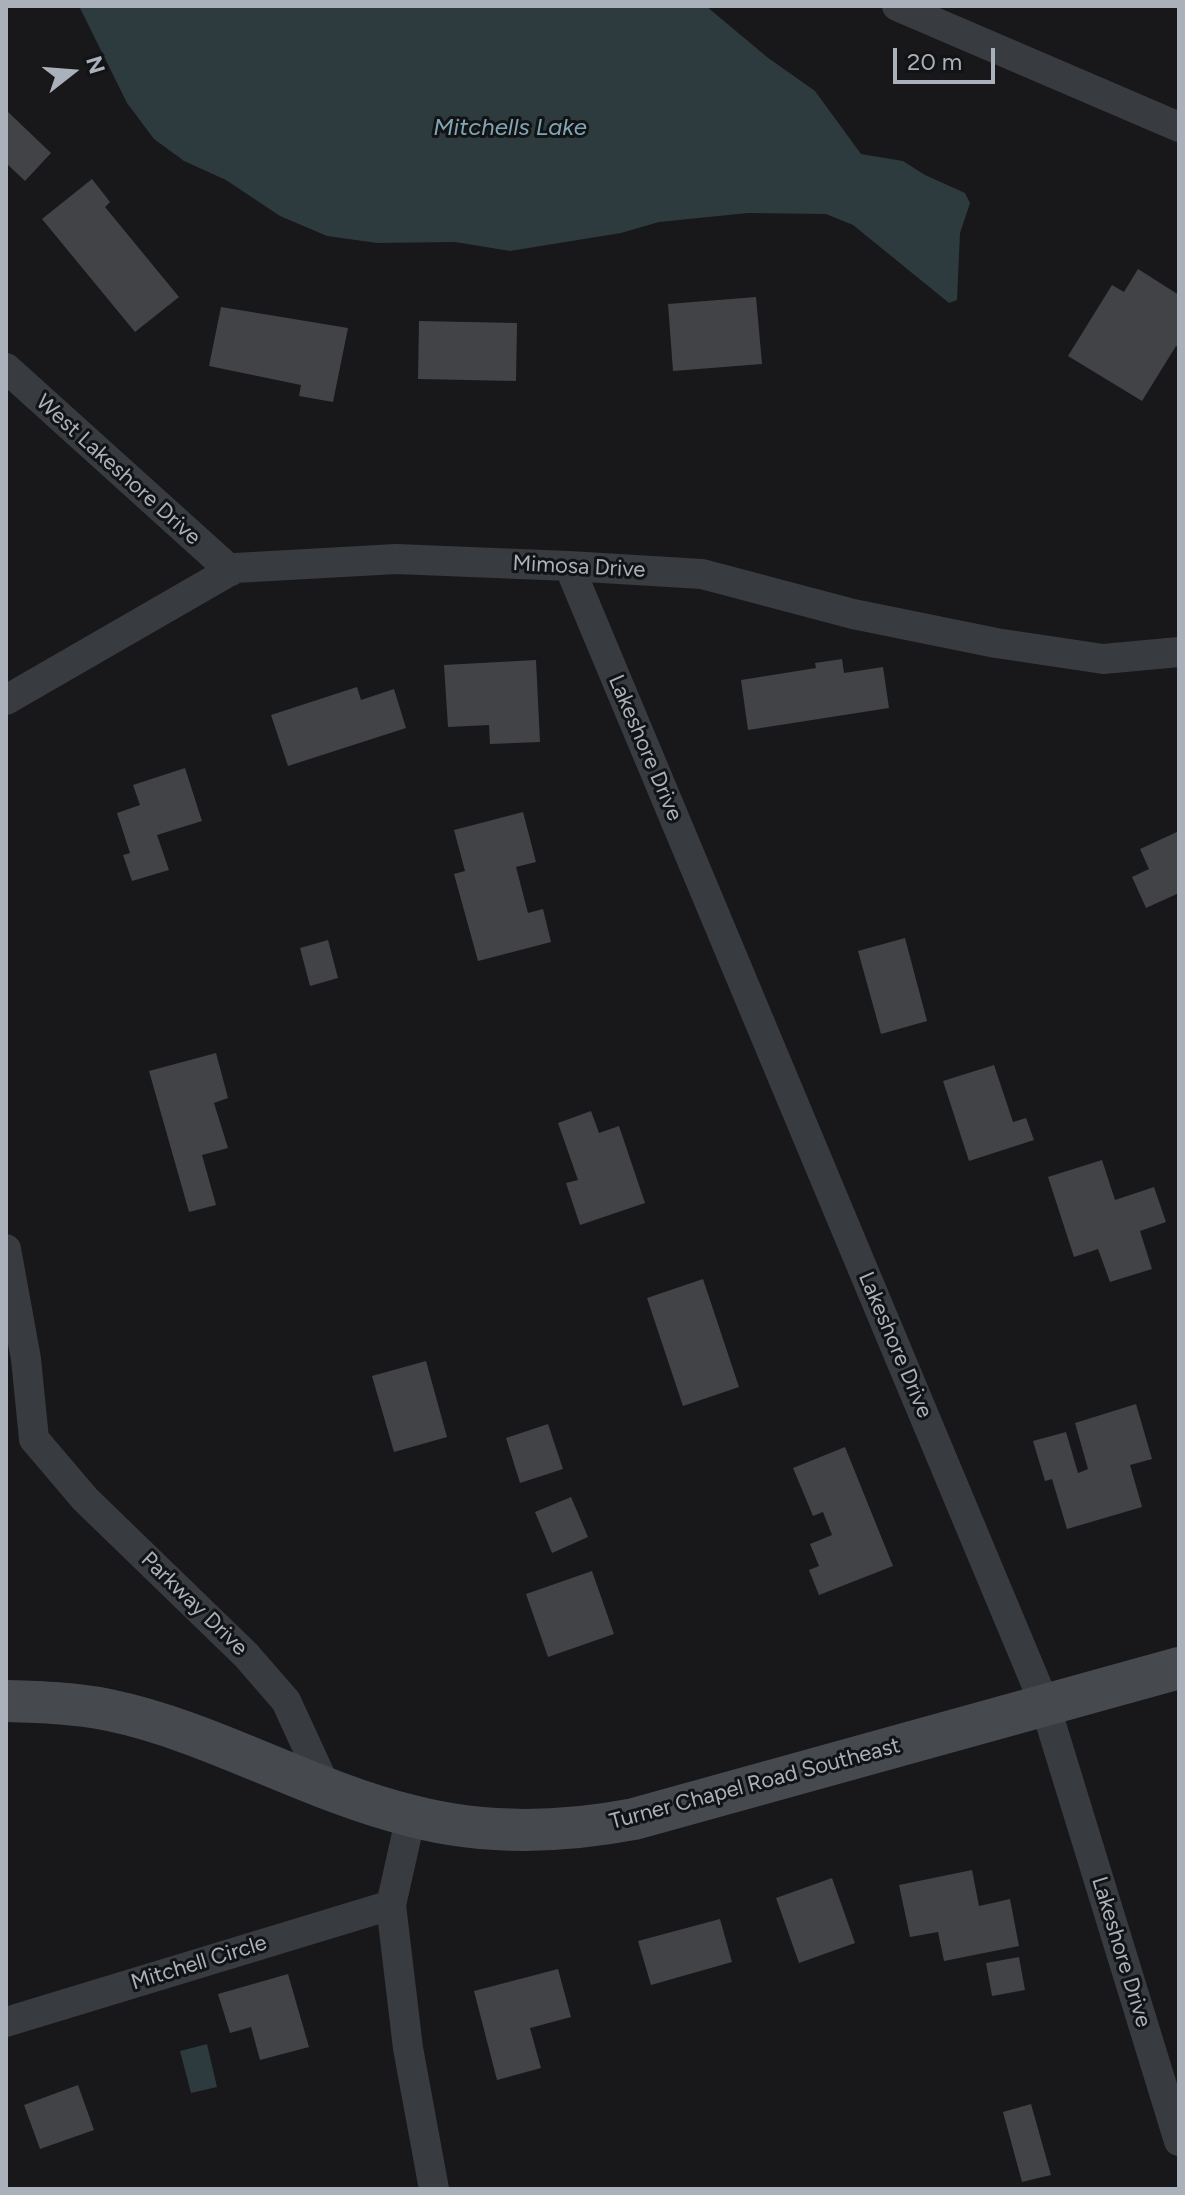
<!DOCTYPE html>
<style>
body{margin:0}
#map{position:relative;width:1185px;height:2195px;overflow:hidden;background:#18181a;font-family:Figtree,sans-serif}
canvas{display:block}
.frame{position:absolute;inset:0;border:8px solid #aab1ba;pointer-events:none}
.north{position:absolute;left:32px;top:32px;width:80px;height:80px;-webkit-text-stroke:6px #121315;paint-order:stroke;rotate:73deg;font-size:22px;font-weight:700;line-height:32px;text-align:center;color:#aab1ba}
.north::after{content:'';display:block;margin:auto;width:28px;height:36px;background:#aab1ba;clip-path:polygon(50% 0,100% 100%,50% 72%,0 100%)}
.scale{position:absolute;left:893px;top:48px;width:102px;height:36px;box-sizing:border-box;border:4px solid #aab1ba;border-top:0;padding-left:10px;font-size:24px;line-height:28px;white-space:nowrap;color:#aab1ba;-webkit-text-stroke:6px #121315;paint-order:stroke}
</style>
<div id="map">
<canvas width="1185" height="2195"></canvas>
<div class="frame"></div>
<div class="north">N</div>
<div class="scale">20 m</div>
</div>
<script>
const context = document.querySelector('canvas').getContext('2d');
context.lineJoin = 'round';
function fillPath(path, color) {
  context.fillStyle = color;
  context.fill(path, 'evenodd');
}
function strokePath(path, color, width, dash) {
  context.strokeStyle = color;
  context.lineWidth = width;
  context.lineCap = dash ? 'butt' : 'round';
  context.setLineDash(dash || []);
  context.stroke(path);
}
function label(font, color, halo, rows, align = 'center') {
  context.font = font + ' Figtree,sans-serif';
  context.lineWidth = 6;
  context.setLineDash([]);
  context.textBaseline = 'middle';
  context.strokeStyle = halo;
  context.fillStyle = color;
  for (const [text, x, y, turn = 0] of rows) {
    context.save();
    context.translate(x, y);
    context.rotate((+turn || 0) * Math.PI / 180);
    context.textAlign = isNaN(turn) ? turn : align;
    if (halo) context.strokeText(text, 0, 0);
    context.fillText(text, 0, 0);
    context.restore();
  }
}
fillPath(new Path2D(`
 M79,6H706L767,57L815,91L861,154L903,161L925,175L965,193L970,203L960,233L957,300L949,303L853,225L826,214L748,213L659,222L621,233L510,251L455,242L377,243L327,236L280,216L226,180L184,161L154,139L127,103Z
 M207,2044L217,2087L191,2093L180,2051Z`), '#2d3a3e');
fillPath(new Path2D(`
 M6,110L51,153L25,181L6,163Z
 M92,179L110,202L105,207L179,297L135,332L42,219Z
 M1138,269L1179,295V348L1176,346L1142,401L1068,356L1112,285L1124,292Z
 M756,297L762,364L673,371L668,304Z
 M221,307L348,328L333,402L299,396L301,385L209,366Z
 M419,321L517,323L516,381L418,379Z
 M842,659L844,673L883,667L889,708L748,730L741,680L816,668L815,663Z
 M536,660L540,742L490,744L489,725L448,727L444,665Z
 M357,687L361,700L394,689L406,728L288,766L271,715Z
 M185,768L202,821L157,835L169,870L132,881L123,855L130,853L117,813L140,805L133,785Z
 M523,812L536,862L516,867L528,913L543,909L551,942L478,961L454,874L465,871L454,830Z
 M1179,831V893L1146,908L1132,877L1149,869L1140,849Z
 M905,938L927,1021L881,1034L858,951Z
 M328,940L338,978L310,986L300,948Z
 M216,1053L228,1098L214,1103L228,1148L202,1155L216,1205L189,1212L149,1071Z
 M994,1065L1013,1122L1026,1118L1034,1140L969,1161L943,1081Z
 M591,1111L599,1133L619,1126L645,1203L580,1225L566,1183L578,1180L558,1123Z
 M1102,1160L1115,1200L1154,1187L1166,1222L1140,1231L1152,1269L1110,1282L1098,1249L1074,1257L1048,1177Z
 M703,1279L739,1387L683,1406L647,1298Z
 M426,1361L447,1437L394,1452L372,1376Z
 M1136,1404L1152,1459L1130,1465L1142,1507L1067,1529L1052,1479L1045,1481L1033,1441L1066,1432L1078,1473L1088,1469L1075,1423Z
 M548,1424L563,1469L520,1483L506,1438Z
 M845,1447L893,1566L819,1595L809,1570L819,1566L810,1544L832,1535L823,1512L813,1516L793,1468Z
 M571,1497L588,1537L552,1553L535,1512Z
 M592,1571L614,1634L548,1657L526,1594Z
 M972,1870L979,1906L1010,1899L1019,1946L944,1961L938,1932L910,1937L899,1885Z
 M832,1878L855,1943L799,1963L776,1898Z
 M720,1919L732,1962L651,1985L638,1941Z
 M1019,1957L1025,1990L992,1996L986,1963Z
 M558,1969L571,2017L530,2028L541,2068L497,2080L474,1991Z
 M288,1974L309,2047L260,2060L251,2027L230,2033L218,1994Z
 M78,2085L94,2130L40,2149L24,2105Z
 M1031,2104L1051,2175L1022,2182L1003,2112Z`), '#424347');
strokePath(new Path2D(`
 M897,6L1179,127
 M6,368L231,571
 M569,566L1045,1705L1179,2141
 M6,700L235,568L396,559L569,566L702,574L853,614L996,643L1103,659L1179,652
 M6,1249L26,1359L34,1439
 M34,1439L85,1499L246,1655L286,1701L326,1788
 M411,1816L391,1905L408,2048L434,2189
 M6,2022L391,1905`), '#383b3f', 30);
strokePath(new Path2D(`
 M6,1701C40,1702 75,1703 109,1710C211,1731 309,1791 412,1816C485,1835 561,1833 634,1819L1179,1668`), '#464a4f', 42);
label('22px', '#aab1ba', '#121315', [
 ["West Lakeshore Drive",118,470,42],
 ["Mimosa Drive",579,567,3],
 ["Lakeshore Drive",645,748,67],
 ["Lakeshore Drive",895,1345,67],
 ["Parkway Drive",194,1604,44],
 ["Turner Chapel Road Southeast",755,1784,-15],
 ["Lakeshore Drive",1121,1952,73],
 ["Mitchell Circle",199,1963,-17]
]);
label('italic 24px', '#80a6b5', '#121315', [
 ["Mitchells Lake",510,128]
]);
</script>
